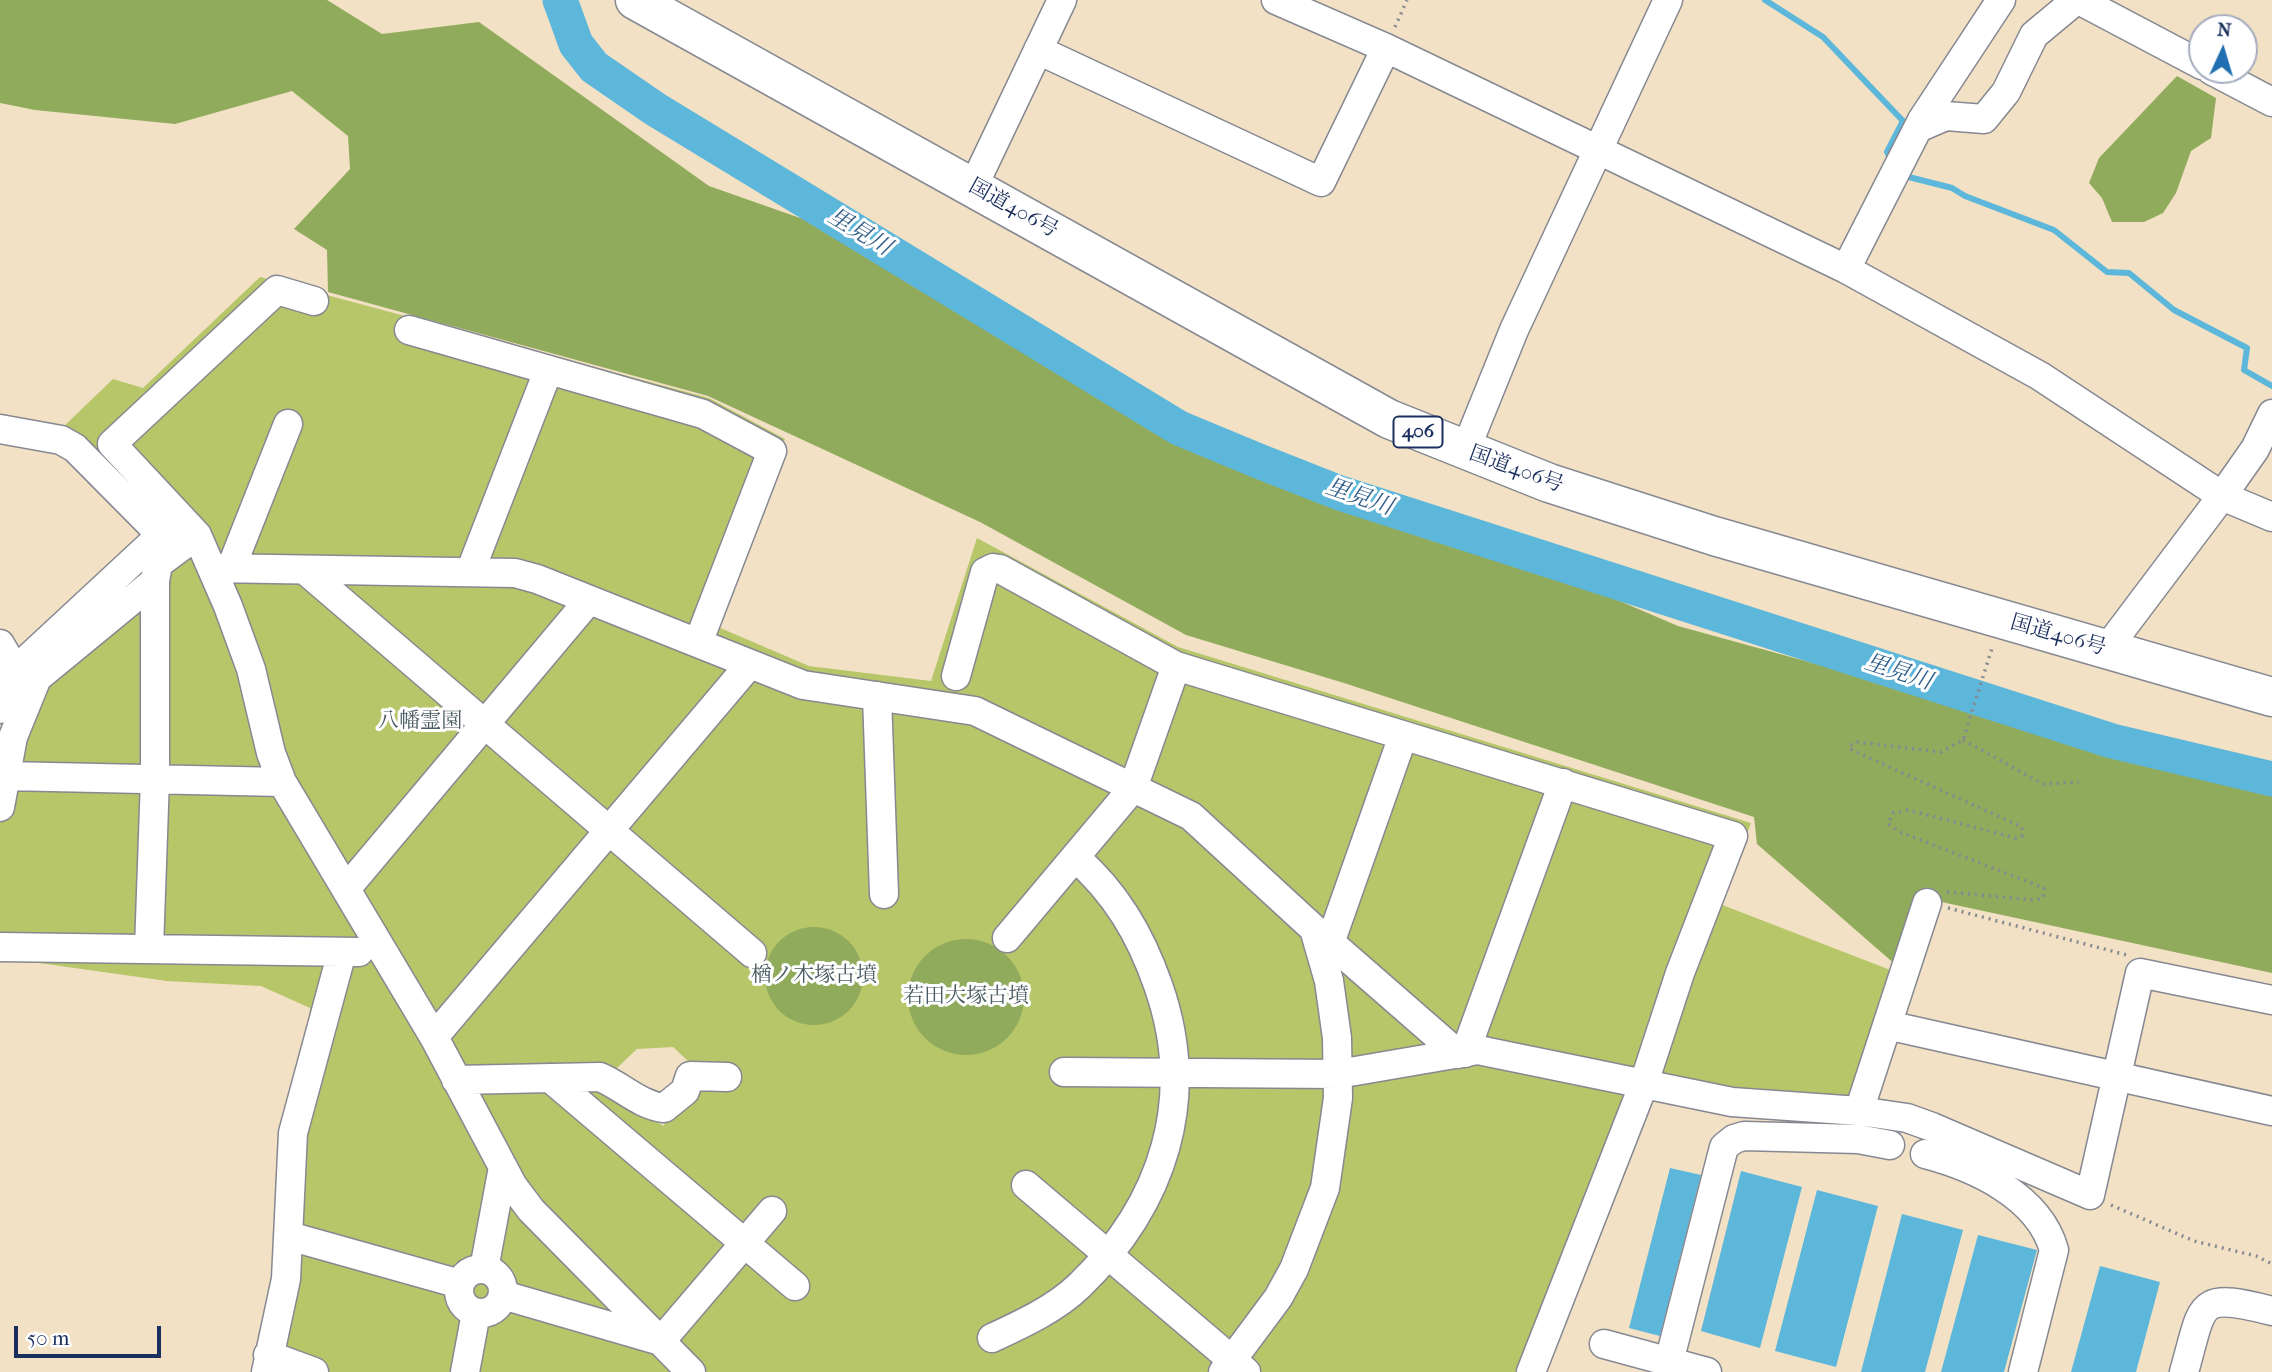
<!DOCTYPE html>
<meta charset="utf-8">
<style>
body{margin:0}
#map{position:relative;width:2272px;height:1372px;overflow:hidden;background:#f2e1c5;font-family:"IM FELL French Canon",serif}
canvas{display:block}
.north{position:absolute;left:2188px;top:14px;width:70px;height:70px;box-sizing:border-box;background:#fff;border:2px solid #a4acbf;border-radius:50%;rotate:4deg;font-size:19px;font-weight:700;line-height:28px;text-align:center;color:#1b2f5e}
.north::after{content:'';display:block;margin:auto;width:24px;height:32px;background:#1f6fb2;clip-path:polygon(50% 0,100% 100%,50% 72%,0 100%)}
.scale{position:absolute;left:14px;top:1326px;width:147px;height:32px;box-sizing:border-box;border:4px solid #1b2f5e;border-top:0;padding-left:9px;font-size:21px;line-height:24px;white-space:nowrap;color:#1b2f5e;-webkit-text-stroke:5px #fff;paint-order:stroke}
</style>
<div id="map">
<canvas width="2272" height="1372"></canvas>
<div class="north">N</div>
<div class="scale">50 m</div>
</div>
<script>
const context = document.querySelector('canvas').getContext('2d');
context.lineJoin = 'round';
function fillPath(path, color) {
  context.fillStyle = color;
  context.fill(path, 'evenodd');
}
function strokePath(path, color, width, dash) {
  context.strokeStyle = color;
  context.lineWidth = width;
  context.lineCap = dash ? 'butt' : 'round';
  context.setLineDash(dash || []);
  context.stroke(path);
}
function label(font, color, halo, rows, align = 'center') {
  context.font = font + ' "IM FELL French Canon","Noto Serif JP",serif';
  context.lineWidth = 6;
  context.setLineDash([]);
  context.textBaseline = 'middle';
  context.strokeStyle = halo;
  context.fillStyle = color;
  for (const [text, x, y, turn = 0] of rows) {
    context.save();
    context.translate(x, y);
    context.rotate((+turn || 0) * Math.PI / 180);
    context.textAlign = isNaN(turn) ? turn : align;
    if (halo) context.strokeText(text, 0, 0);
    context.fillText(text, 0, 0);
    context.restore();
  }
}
fillPath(new Path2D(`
 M260,277L709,398L785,439L711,624L809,666L931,681L977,538L1178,647L1751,823L1720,904L1898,973L1851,1098L1730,1091L1635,1073L1522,1372H253C282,1252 300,1131 310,1008L261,986L167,981L39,963L0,961V733L24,671L177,536L61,429L113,379L143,388ZM673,1047L705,1077L663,1126L600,1078L617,1068L637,1049Z`), '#b6c668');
fillPath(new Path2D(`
 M0,0H327L382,34L479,22L709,186L837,231L975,323L1167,429L1263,464L1362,508L1456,531L1678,626L1980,709L2199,758L2272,782V973L1923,898L1897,966L1757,844L1754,817L1344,683L1186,635L980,522L708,396L328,292L327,250L294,229L350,169L348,136L292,91L175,124L35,110L0,103Z
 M2177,76L2216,98L2211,138L2191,151L2176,193L2163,213L2144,222H2112L2102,198L2089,183L2099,158Z
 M765 976a49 49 0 1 1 98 0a49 49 0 1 1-98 0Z
 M908 997a58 58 0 1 1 116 0a58 58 0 1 1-116 0Z`), '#90ab5c');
fillPath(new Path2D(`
 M1670,1168L1701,1175L1660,1336L1629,1328Z
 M1741,1171L1802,1187L1760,1348L1701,1331Z
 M1817,1190L1878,1206L1836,1367L1775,1351Z
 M1902,1214L1963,1230L1925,1372H1861Z
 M1978,1235L2037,1250L2004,1372H1941Z
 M2100,1266L2160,1282L2136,1372H2071Z`), '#5db7db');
strokePath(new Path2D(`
 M1765,0L1823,37L1903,121L1887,152L1891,160
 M1901,175L1952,188L1965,196L2054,230L2107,272L2129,273L2174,310L2247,348L2244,370L2272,386`), '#5db7db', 6);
strokePath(new Path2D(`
 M560,0L576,44L594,67L655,109L1179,428L1261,462L1340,493L2112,741L2272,779`), '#5db7db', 35);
const minor = new Path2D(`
 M1276,0L1386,48L1846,269L2040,376L2222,496L2272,517
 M2079,0L2202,65
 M1038,50L1321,182L1386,48
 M2211,70L2272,102
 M1918,128L1946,116L1984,119L2006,92L2034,35L2076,0
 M973,187L1062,0
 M1846,269L1922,120L2001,0
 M314,301L277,290L112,444L197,535L228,606L251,669L271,753L282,782L434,1037L513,1186L531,1210L691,1372
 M409,330L703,414L772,451L698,643
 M0,429L61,440L75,448L176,550
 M1465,451L1514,330L1668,0
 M212,568L515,573L537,579L803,685L975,711L1191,816L1314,929L1329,981L1337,1038L1338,1098L1325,1188L1294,1269L1278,1298L1223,1372
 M231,568L288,424
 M305,570L752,953
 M470,572L548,371
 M0,644L14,668L0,709
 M2106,650L2222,496L2255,449L2272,414
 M0,670L22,664L161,535
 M956,676L985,572L993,568L1000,569L1176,666L1733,836L1680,973L1643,1086L1531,1372
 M877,696L884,894
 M5,776L282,782
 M0,807L13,737L37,678L155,581L158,564L197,535
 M346,889L589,600
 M1317,931L1458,1054
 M1007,938L1133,788L1176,666
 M1330,943L1403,736
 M0,947L359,952
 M149,949L155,778V581
 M1887,1025L2272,1111
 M434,1037L750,664
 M1465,1053L1563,783
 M1064,1072L1338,1074L1478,1050L1732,1102L1859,1111L1927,903
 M550,1078L795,1286
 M456,1080L600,1077C623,1087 640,1105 664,1108L685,1091L690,1076L727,1077
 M1859,1111L1907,1118L1932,1127L2090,1195L2140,973L2272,1000
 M1925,1154C1975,1167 2039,1196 2054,1250L2023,1372
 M1026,1185L1246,1372
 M289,1236L460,1284
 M484,1269L503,1167
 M459 1291a22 22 0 1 1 44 0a22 22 0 1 1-44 0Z
 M503,1295L661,1341L772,1211
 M992,1338C1022,1324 1055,1309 1079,1286C1164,1204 1198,1098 1158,985C1140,934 1116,893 1075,857
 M1604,1344L1707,1372
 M268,1355L314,1372
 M1669,1362L1724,1147L1734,1139L1744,1136L1858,1139L1890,1145
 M266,1372L286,1279L293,1133L342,952
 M465,1372L476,1313
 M2184,1372C2204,1303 2195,1291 2272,1311`);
const highway = new Path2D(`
 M635,0L1389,419L1549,483L1714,536L2272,697`);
strokePath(minor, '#868892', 31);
strokePath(highway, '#868892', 41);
strokePath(new Path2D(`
 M1395,27L1407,0
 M1963,740L2043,784L2079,782
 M1947,892L2034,900L2043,898L2044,888L1900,832L1888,824L1893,813L1908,810L2016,838L2022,836V827L1852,750L1849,746L1857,742L1941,752L1963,740L1993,645
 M1948,908L2127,955
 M2111,1205L2194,1241L2256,1256L2272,1264`), '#868892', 3.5, [2, 5]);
strokePath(minor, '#fff', 28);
strokePath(highway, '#fff', 38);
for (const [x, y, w] of [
 [1418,432,49]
]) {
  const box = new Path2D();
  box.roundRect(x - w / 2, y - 15.5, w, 31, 5);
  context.fillStyle = '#fff';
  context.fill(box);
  strokePath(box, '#1b2f5e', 2);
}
label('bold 19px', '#1b2f5e', null, [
 ["406",1418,432]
]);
label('21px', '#1b2f5e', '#fff', [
 ["国道406号",1013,209,29],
 ["国道406号",1516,470,20],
 ["国道406号",2058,636,16]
]);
label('21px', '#4a5c61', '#fff', [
 ["八幡霊園",420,722],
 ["楢ノ木塚古墳",814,976],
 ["若田大塚古墳",966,997]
]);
label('italic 23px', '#325f8a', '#fff', [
 ["里見川",859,233,31],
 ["里見川",1359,498,19],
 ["里見川",1898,673,18]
]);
</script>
